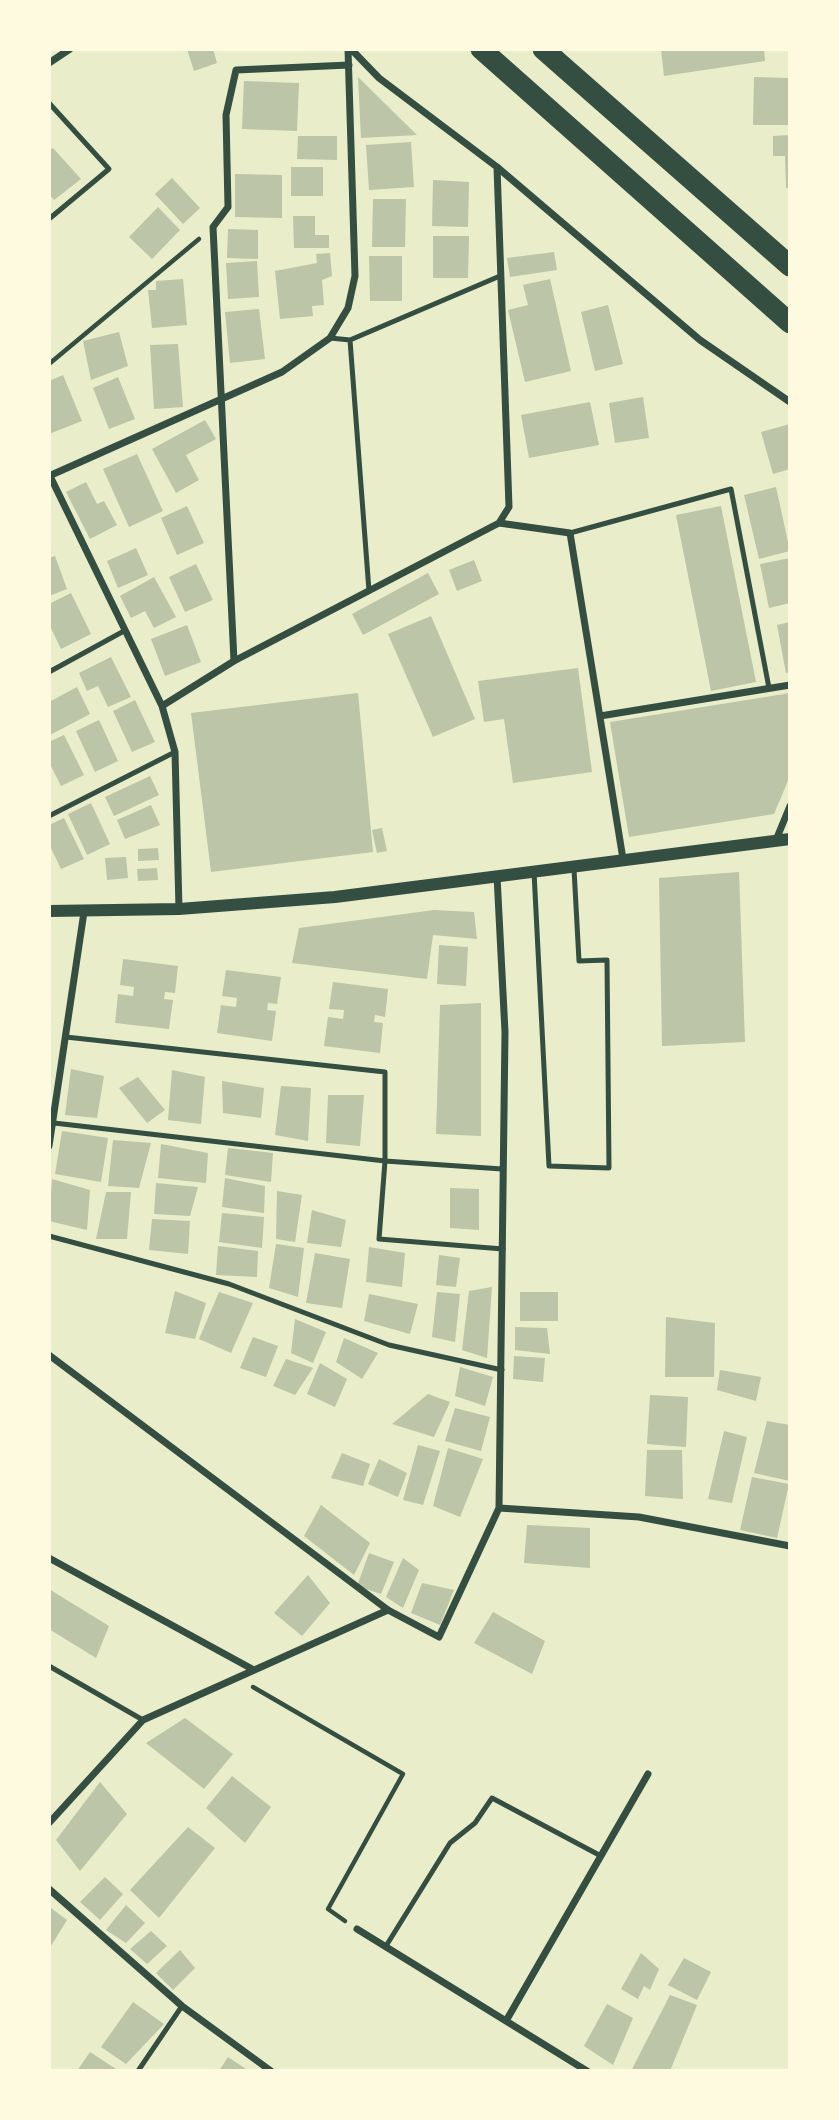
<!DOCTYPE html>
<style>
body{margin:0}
#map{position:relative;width:839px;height:2120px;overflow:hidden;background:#e9edc9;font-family:Quicksand,sans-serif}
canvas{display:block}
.frame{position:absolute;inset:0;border:51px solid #fefae0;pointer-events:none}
</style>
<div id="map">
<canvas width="839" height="2120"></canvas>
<div class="frame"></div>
</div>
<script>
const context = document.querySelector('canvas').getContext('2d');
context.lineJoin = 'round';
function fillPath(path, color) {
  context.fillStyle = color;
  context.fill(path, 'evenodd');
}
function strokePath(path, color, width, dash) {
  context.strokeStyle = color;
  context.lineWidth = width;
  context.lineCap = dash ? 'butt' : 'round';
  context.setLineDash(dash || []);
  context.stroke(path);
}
fillPath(new Path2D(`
 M187,49H213L217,63L194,71Z
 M661,49H764L765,61L664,76Z
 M358,77L417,135L361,138Z
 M754,77L790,78V125H753Z
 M244,81L299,83L297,131L242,129Z
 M790,135V188H786L785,156H773V136Z
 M298,136H337V160L297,159Z
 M411,142L414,187L369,190L366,145Z
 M53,148L81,179L54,200L49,194V151Z
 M291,167H323V196H291Z
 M235,174L282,175V218L235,217Z
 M172,178L200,208L183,224L155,194Z
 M433,180L469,182L468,227L432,226Z
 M373,199H406L405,247H372Z
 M158,207L180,230L152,259L129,237Z
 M293,216H315V235H329V248H294Z
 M228,229L258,230V259L227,258Z
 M433,236H469L468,278H433Z
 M554,252L557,270L510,277L507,258Z
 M330,253L332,276L322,280L324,305L312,306L313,316L280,319L275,271L317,263L316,254Z
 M369,256H402V301H370Z
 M257,261L259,297L228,299L226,263Z
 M183,279L187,325L152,328L148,290H156V281Z
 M550,279L571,371L525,382L508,310L528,305L523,285Z
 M608,305L623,364L595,371L581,312Z
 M259,309L265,359L230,363L225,312Z
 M119,332L128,366L91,380L83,341Z
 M178,344L183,407L154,409L150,345Z
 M63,375L82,421L49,434V381Z
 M118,377L135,419L109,429L93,388Z
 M643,397L649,438L615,443L609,403Z
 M590,402L599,445L529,458L521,415Z
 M205,420L216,439L186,455L199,480L176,493L152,449Z
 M790,424V469L773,474L761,432Z
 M137,454L163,511L129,527L103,469Z
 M86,482L97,504L104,501L117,525L90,539L66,492Z
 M776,487L790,551L759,559L744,495Z
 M187,506L204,543L177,555L161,518Z
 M721,506L756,682L711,691L676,515Z
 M136,548L148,575L118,588L107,561Z
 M55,556L67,589L49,596V558Z
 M790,558V603L769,608L760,564Z
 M474,560L482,581L457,591L449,570Z
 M196,564L213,600L185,612L169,577Z
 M428,573L439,594L363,635L352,614Z
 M154,577L176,617L154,628L145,611L131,618L120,596Z
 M71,593L91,634L61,649L49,624V604Z
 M431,616L475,719L433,737L388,634Z
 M790,622V672L786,673L777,625Z
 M187,625L201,662L165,676L151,639Z
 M111,657L131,697L108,707L98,686L87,691L79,673Z
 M578,668L592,772L513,783L504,719L484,722L478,681Z
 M77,687L90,714L50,735L49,702Z
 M358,693L373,852L211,872L191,713Z
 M790,693V776L774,814L629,837L610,722Z
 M135,700L155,742L132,752L113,711Z
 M99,720L118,761L95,772L76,731Z
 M64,735L84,775L61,786L49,762V742Z
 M150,776L159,795L114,816L105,797Z
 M91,803L110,844L87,855L68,814Z
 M151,805L160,825L125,839L117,820Z
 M64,818L84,859L61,869L49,844V825Z
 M382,828L387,851L377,853L372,830Z
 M158,848L159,860L138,861V849Z
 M126,857L128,878L107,880L105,858Z
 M157,868L158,880L138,881L137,869Z
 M739,872L745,1042L662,1046L659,878Z
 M434,910L474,912L477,939L433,935L427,979L292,963L299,928Z
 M439,945L468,947L466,986L437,984Z
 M123,959L178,966L175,993L165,992L164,999L173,1000L169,1029L115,1023L118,994L133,996L134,987L120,985Z
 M226,970L281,977L277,1004L268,1003L267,1010L276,1011L272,1041L217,1033L221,1005L236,1007L237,998L222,996Z
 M333,982L388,989L385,1017L375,1015L374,1022L383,1023L380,1053L324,1046L328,1017L343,1019L344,1010L329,1009Z
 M481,1003V1136L436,1134L440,1005Z
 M71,1069L104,1076L97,1118L65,1115Z
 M172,1070L205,1077L201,1124L168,1120Z
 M138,1077L165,1110L147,1123L119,1088Z
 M222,1081L264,1088L261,1118L223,1113Z
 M281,1086L311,1088L308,1141L275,1135Z
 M328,1095H364L360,1146L326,1143Z
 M62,1131L108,1138L101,1182L55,1174Z
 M113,1140L151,1143L139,1188L108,1186Z
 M161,1144L208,1153L206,1183L158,1178Z
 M228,1148L273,1153L271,1182L225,1175Z
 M225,1178L265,1186L264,1213L222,1207Z
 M52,1179L90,1190L87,1230L49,1221Z
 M156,1183L198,1187L190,1216L154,1214Z
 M450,1188L479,1189V1230L450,1228Z
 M277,1191L302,1195L295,1242L276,1239Z
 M106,1192H131L127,1239H96Z
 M312,1210L346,1220L341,1247L307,1243Z
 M222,1213L264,1217L262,1248L219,1242Z
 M152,1219L190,1221L188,1254L149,1250Z
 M276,1244L304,1248L298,1297L269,1288Z
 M218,1246L258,1251L257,1277L216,1275Z
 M369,1247L405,1253L402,1287L366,1282Z
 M315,1253L350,1259L342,1308L306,1303Z
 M439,1255L460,1258L456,1287L436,1285Z
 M492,1287L487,1358L462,1350L469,1291Z
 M175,1291L206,1303L195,1339L165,1333Z
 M219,1292L253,1303L231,1353L199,1339Z
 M437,1292L460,1294L455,1342L432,1337Z
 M520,1292H558V1321H520Z
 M369,1294L418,1304L410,1334L364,1321Z
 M666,1317L715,1323L714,1377H665Z
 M295,1319L326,1332L313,1363L291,1353Z
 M515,1327L547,1328L550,1354L515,1350Z
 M253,1337L278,1346L266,1377L240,1368Z
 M344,1338L378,1353L362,1379L336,1362Z
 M514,1356L545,1358L543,1382L513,1379Z
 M286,1359L313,1368L295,1395L273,1386Z
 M320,1363L347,1379L335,1407L307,1394Z
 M460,1367L493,1377L485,1406L455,1396Z
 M720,1370L761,1377L756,1401L717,1390Z
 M428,1394L450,1402L434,1437L392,1424Z
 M650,1395L688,1397L686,1447L647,1444Z
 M455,1408L490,1417L481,1451L445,1441Z
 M767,1421L790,1425V1481L754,1473Z
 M724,1431L747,1437L732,1503L708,1499Z
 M418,1445L440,1451L423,1505L403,1500Z
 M448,1448L483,1459L460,1517L433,1506Z
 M647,1450H682L683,1499L645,1496Z
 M342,1453L370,1464L363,1486L331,1478Z
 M379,1459L407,1473L398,1497L368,1484Z
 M752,1477L789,1484L777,1538L740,1530Z
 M321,1505L370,1543L354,1575L304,1536Z
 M527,1525L590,1528V1568L524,1563Z
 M369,1553L394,1562L381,1594L357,1586Z
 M403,1558L419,1570L403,1608L386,1597Z
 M308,1575L330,1603L302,1636L274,1613Z
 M422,1583L454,1590L440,1625L411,1613Z
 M49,1589L109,1626L96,1658L49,1629Z
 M493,1612L545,1641L532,1674L474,1643Z
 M185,1718L233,1754L204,1789L146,1743Z
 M232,1776L271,1807L245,1843L206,1808Z
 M100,1782L127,1814L80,1871L56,1840Z
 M188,1827L215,1848L159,1918L130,1890Z
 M105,1877L123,1894L100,1920L80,1902Z
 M126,1905L145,1923L126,1943L106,1930Z
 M51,1908L67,1920L49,1949V1912Z
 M151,1931L167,1946L147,1964L130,1949Z
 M180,1950L195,1968L173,1990L156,1973Z
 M641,1953L659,1969L650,1990L644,1986L638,1999L621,1989Z
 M684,1958L711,1972L697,2000L668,1985Z
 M670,1995L697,2005L670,2071H631Z
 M133,2002L164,2024L126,2064L101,2047Z
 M607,2004L633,2018L613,2065L584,2046Z
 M90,2052L119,2071H77Z
 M228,2057L249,2071H219Z`), '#bcc5a7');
strokePath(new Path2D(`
 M49,364L199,239
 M253,1687L403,1774L328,1909L345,1921`), '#344e41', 4.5);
strokePath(new Path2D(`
 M49,103L109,169L49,219
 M330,338L350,340L500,276
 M350,340L369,591
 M570,533L731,489L769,688
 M49,672L124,631
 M49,816L175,752
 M534,872L549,1166L609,1168L607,960L579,961L574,869
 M66,1037L385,1072V1161L379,1239L503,1249
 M54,1123L385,1161L502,1169
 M49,1236L229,1284L389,1345L502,1370
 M49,1666L143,1720
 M386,1946L450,1843L475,1823L492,1798L601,1856
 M138,2071L182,2006`), '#344e41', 5);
strokePath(new Path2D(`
 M351,49L379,78L497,167L700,340L790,402
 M49,63L70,49
 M497,167L509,507L499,523
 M49,476L282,372L330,338L348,308L355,276L348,49
 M50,476L162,706L175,752L179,909
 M234,661L213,227L228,207L226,115L236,70L349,65
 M162,706L234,661L499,523L570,533L623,859
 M600,716L790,685
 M776,840L790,806
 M49,1146L84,912
 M49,1355L388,1610L439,1637L499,1508L505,1032L497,876
 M499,1508L639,1517L790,1546
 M49,1558L254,1670
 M49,1823L143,1720L388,1610
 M49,1889L182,2006L271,2071
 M357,1929L587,2071
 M506,2021L648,1774`), '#344e41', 7);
strokePath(new Path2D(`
 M49,911L179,909L335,897L790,839`), '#344e41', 12);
strokePath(new Path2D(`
 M481,49L790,323
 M543,49L790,266`), '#344e41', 21);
</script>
